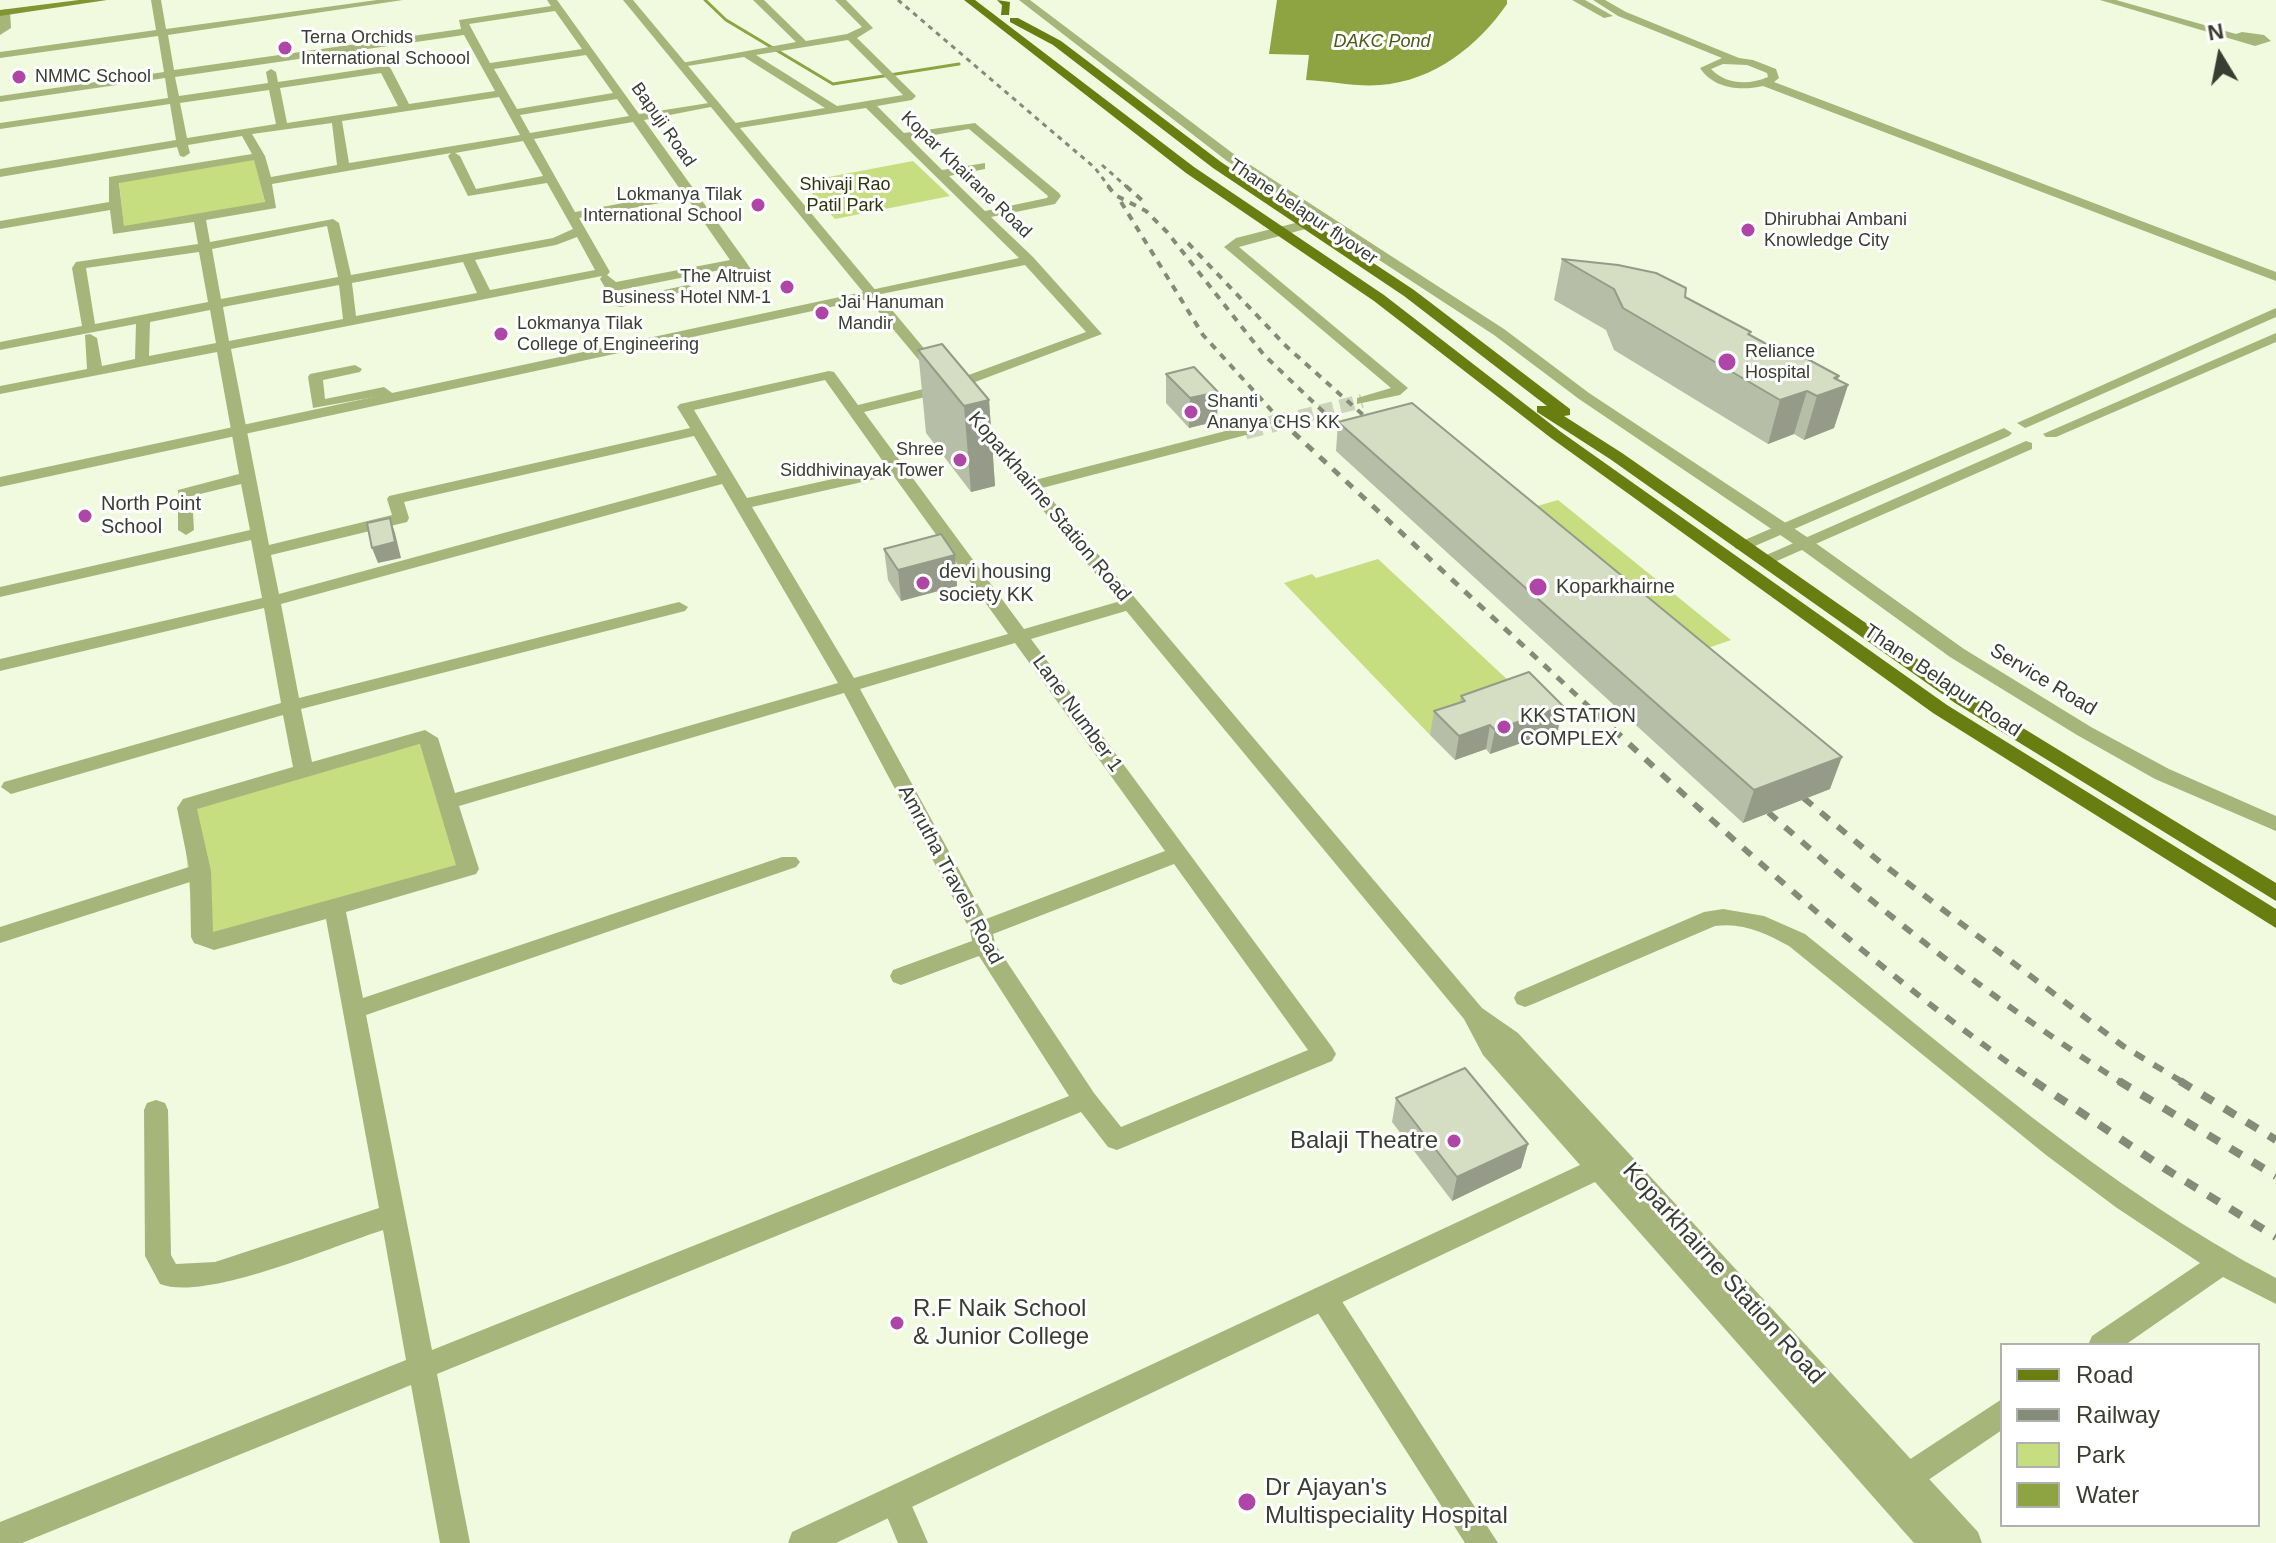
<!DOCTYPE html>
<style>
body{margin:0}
#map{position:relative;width:2276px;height:1543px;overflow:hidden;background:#f1fade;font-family:Helvetica,sans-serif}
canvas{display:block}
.legend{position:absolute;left:2000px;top:1343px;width:260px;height:184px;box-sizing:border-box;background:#fff;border:2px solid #b0b1ad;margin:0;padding:10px 14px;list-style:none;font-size:24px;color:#3a3d32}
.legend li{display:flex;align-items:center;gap:16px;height:40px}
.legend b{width:40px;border:2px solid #b0b1ad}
.north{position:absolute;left:2180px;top:16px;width:80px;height:80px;-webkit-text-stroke:6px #fff;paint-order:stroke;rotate:350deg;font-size:22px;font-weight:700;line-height:32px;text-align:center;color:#3a3d32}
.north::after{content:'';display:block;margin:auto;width:28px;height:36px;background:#3a3d32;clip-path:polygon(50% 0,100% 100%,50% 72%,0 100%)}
</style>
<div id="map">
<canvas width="2276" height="1543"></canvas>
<ul class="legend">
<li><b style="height:10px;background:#697d10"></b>Road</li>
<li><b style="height:10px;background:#858b79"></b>Railway</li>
<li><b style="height:22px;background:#c6dd80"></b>Park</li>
<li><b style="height:22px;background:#8ea342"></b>Water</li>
</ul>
<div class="north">N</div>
</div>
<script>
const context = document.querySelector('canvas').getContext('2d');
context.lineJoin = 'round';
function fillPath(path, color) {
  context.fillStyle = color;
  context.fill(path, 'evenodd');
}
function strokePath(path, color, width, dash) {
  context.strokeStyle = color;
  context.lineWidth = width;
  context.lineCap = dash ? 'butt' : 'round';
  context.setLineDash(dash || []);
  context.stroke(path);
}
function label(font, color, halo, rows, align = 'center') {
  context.font = font + ' Helvetica,sans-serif';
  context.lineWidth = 6;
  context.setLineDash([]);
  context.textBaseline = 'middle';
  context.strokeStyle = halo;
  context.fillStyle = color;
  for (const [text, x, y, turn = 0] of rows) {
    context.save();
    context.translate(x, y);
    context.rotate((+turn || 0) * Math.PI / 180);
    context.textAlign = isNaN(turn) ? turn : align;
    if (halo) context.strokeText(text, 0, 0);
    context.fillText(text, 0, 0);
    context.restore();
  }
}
fillPath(new Path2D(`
 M254,158L265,203L124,228L119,180Z
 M913,161L950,196L835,219L802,182Z
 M1558,500L1731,640L1676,659L1506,515Z
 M1378,559L1525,696L1430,735L1284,583L1312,574L1316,578Z
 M424,743L457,865L195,944L182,810Z`), '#c6dd80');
fillPath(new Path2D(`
 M1277,0H1507V4C1478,46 1434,81 1380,85C1356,87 1330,81 1306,80L1309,55L1269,54Z`), '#8ea342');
strokePath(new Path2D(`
 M705,0L726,20L833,84L959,64`), '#8ea342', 3);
strokePath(new Path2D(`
 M1279,422L1362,401`), '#ccd4bc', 14, [14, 7]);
strokePath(new Path2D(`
 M1245,431L1287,420`), '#ccd4bc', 17, [17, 9]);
fillPath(new Path2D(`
 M151,0H161L166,29L377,0H403L168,35L174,70L461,29L459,20L551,6L547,0H557L639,114L715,102L721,105L644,120L744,259L756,277L754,280H744L735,267L620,290L625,298L688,285L695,289L621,307L616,306L600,279L602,276L231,349L269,545L392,515L387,499L389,496L690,428L677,407L680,404L829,371L834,372L858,405L944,384L1086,332L1025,265L866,297V291L1019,258L866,108L733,129L727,126L729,124L825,108L744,57L681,67L676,64L796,42L753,0H764L806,41L847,34L862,27L835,0H846L873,28L857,38L916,96L912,100L877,106L904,133L975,123L1059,193L1061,196L1055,204L991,217L1033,257L1102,334L954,390L864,412L1024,629L1124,600H1136L1139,604L1136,608L1031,639L1332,1047L1336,1054L1332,1061L1117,1150L1108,1147L1081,1112L437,1374L470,1543H440L411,1385L22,1543H0V1522L406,1360L383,1230C333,1246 206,1302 160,1284L145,1256L144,1110L147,1103L156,1100L165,1103L168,1110L171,1255L176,1264L215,1262L379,1208L326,919L214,950L194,943L191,937L190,882L0,943V927L189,867L177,808L183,799L293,767L283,715L11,794L1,787L4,782L281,703L264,608L0,671V659L262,598L251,540L0,597V587L250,530L241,484L192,496L194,530L186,535L178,530V490L239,474L217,352L0,394V386L87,369L85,335L90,334L97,338L102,366L135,359L136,324L0,350V342L82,326L72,268L76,262L198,244L194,222L113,234L110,210L0,229V221L109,202V177L252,154L242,136L188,145L190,153L184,157L180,156L177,147L0,177V169L176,140L170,104L0,129V123L168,98L165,78L0,102V96L164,72L158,36L0,58V52L156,30ZM555,11L582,49L490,63L469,24ZM464,35L495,91L409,104L391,69L379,55L374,58L378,67L278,82L276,72L271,69L266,72L268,83L179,96L175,77ZM848,40L903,95L837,106L756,55ZM586,55L613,93L517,109L494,69ZM381,73L398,106L287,123L280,88ZM269,90L276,124L187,138L180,103ZM499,97L520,135L349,163L342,121ZM617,99L629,116L530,133L520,115ZM633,122L682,192L575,212L534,139ZM332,123L337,165L271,177L265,156L252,134ZM969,129L1048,196L1047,198L985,211L949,176L985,169V163L942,170L911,139ZM523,141L543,176L476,189L460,156L455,153ZM451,153L448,156L468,196L547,183L573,229L553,238L351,275L339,223L333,219L210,242L206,220L276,208L272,184ZM254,160L265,202L124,226L119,183ZM687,198L730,260L616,282L607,275L610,272L579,218ZM327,226L338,277L221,299L212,249ZM577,237L595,270L490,290L475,260L556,245ZM199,252L208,302L95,324L86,268ZM463,262L477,293L356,316L352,283ZM339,285L343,319L229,341L223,307ZM210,310L216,343L149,356L150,322ZM825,380L887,467L747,498L694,410ZM694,436L717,475L279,594L271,555L407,522L409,518L404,502ZM893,475L1008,634L854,678L752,507ZM722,484L838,683L455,793L438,738L425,730L312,762L301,709L685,611L688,607L679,602L299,698L281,604ZM1015,643L1165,851L986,919L860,689ZM844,693L970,930L972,941L893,970L890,976L893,982L901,985L979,956L1069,1096L432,1350L366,1015L796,867L800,862L796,857H782L363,998L346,912L476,874L479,869L459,806ZM420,744L456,865L213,932L211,871L197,809ZM1174,864L1308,1050L1121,1127L1094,1093L995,944L993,934Z
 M1572,0H1585L1613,16L1604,18Z
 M1593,0H1605L1626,12L1739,58L1753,60L1776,69L1779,78L1774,82L2276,272V281L1763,86C1740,91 1714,89 1700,68L1722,58L1618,16ZM1723,64L1747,65L1767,73L1768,77C1750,85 1726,85 1711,69Z
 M2100,0H2116L2236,34L2242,32L2264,35L2271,41L2255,46Z
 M5,9L10,12L11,28L0,35V12Z
 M2276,308V317L2030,426L2025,428L2017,423Z
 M2276,333V342L2056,437H2046L2043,434Z
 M355,365L362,369L360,372L323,380L325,399L384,387L395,395V401H385L380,396L313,408L308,377L310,374Z
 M2004,428L2012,433L2009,436L1748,549H1736L1733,545Z
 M2026,441L2032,443V449L1770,564L1764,565L1755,560Z
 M1723,909L1764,916L1805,934C1956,1055 2104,1188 2276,1278V1304L2223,1277L2125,1345H2088L2092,1336L2200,1263L2117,1208L2046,1155L1789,946C1765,933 1743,922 1715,926L1533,1004L1525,1007L1517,1004L1514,998L1517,992L1704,912Z
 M1324,1286L1334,1289L1498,1543H1465L1314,1307L1311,1298L1314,1289Z
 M2002,1399V1430L1909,1493L1899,1497L1889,1493L1884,1483L1889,1473Z
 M895,1485L905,1490L928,1543H898L880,1500L885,1490Z`), '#a6b67a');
fillPath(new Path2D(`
 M623,0H633L938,365V371H928L868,299L0,487V477L863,292Z
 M1019,0H1030L1235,155L1504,329L1589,393L1810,539L1964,649L2091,727L2169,769L2276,816V831L2155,779L2077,735L1950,657L1798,547L1579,399L1494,335L1324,224L1239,247L1408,388L1400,395L1357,404V398L1391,388L1224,247L1236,238L1315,218L1227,161Z
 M974,413L979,415L1035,480L1245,426L1250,428V434L1042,488L1482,1008L1518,1033L1978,1532L1982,1543H1914L1595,1182L836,1543H788L792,1532L1580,1165L1483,1055L1464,1019L969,421L966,418Z`), '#a6b67a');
fillPath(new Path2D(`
 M79,0H107L0,16V10Z`), '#819633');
fillPath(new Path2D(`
 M964,0H975L1194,167L1384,295L1561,432L1947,705L2276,909V928L1933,713L1551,438L1374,301L1186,173Z
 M997,0L1010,2L1009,15H1001L1002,5Z
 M1010,18H1018L1061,41L1221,162L1414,290L1570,409V415L1564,416L1622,453L1969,695L2276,883V901L1955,703L1610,459L1537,412V406H1547L1404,296L1213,168L1053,45L1010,22Z`), '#697d10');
strokePath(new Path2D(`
 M898,0L1095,168L1110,188
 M1102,165L1128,188`), '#858b79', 3, [5, 5]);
strokePath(new Path2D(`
 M1108,186L1115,195L1146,211L1167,232L1264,355L1334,422
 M1126,186L1144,202
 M1121,202L1203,335L1282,422
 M1188,243L1287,347L1371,422`), '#858b79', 4, [7, 7]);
strokePath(new Path2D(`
 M1280,420L1599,716
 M1332,420L1353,440
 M1369,420L1380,430`), '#858b79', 5, [9, 9]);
strokePath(new Path2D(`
 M1597,714C1737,845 1879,973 2037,1083
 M1787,784L1880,862L2123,1046L2184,1083
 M1752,798C1869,902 1990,999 2122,1083`), '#858b79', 6, [11, 11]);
strokePath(new Path2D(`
 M2034,1081L2164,1168L2276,1237
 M2119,1081L2276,1176
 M2180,1081L2276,1140`), '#858b79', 8, [13, 13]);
fillPath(new Path2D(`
 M1562,259L1685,297L1750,335L1848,385L1834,428L1804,440L1794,434L1768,444L1614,350L1606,330L1554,300Z
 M918,350L989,400L995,486L971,492L926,433Z
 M1166,374L1217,421L1189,428L1166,403Z
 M1338,422L1830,789L1743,823L1336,451Z
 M884,549L955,555L957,586L901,601L888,580Z
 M1461,696L1558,730L1490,754L1486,749L1455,760L1430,735L1434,711L1460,702Z
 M1396,1098L1528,1144L1521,1168L1452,1201L1392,1122Z`), '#b7bea7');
fillPath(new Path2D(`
 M1839,376L1834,390L1848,385L1834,428L1804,440L1817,396L1834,378Z
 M1807,391L1794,434L1768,444L1780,400Z
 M1218,392L1217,421L1189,428L1190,398Z
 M989,400L995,486L971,492L964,406Z
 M390,518L395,533L401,558L378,563L372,548Z
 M955,555L957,586L901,601L898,570Z
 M1563,706L1558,730L1490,754L1495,730Z
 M1490,725L1486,749L1455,760L1459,736Z
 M1842,757L1830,789L1743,823L1754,790Z
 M1528,1144L1521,1168L1452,1201L1457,1177Z`), '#959b88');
const building = new Path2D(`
 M1562,259L1618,265L1656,273L1686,288L1685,297L1751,332L1748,334L1792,358L1800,355L1839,376L1834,378L1848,385L1817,396L1807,391L1780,400L1623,308L1614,289Z
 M942,344L989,400L964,406L918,350Z
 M1194,367L1218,392L1190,398L1166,374Z
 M1412,403L1842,757L1754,790L1338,422Z
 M390,518L395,542L372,548L367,523Z
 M941,534L955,555L898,570L884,549Z
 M1529,672L1563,706L1495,730L1490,725L1459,736L1434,711L1465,701L1461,696Z
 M1465,1068L1528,1144L1457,1177L1396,1098Z`);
fillPath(building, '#d5ddc2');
strokePath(building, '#959b88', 2);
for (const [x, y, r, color] of [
 [285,48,8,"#ae45a7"],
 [19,77,8,"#ae45a7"],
 [758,205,8,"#ae45a7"],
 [1748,230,8,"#ae45a7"],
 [787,287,8,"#ae45a7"],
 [822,313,8,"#ae45a7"],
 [501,334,8,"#ae45a7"],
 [1727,362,10,"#ae45a7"],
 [1191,412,8,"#ae45a7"],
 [960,460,8,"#ae45a7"],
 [85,516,8,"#ae45a7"],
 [923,583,8,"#ae45a7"],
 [1538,587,10,"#ae45a7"],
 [1504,727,8,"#ae45a7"],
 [1454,1141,8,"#ae45a7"],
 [897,1323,8,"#ae45a7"],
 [1247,1502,10,"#ae45a7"]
]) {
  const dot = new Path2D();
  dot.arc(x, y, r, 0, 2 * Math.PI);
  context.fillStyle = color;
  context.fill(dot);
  strokePath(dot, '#fff', 3);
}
label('18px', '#3a3d32', '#fff', [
 ["Terna Orchids",301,38],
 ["International Schoool",301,59],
 ["NMMC School",35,77],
 ["Lokmanya Tilak",742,195,"right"],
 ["International School",742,216,"right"],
 ["Dhirubhai Ambani",1764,220],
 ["Knowledge City",1764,241],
 ["The Altruist",771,277,"right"],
 ["Business Hotel NM-1",771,298,"right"],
 ["Jai Hanuman",838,303],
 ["Mandir",838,324],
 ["Lokmanya Tilak",517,324],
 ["College of Engineering",517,345],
 ["Reliance",1745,352],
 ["Hospital",1745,373],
 ["Shanti",1207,402],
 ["Ananya CHS KK",1207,423],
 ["Shree",944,450,"right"],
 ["Siddhivinayak Tower",944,471,"right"]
], 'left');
label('italic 18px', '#4d5b16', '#fff', [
 ["DAKC Pond",1382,42]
]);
label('18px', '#3a3d32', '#fff', [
 ["Bapuji Road",663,125,55],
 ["Kopar Khairane Road",966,175,44],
 ["Thane belapur flyover",1303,212,34]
]);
label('18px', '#2e360e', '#fff', [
 ["Shivaji Rao",845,185],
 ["Patil Park",845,206]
]);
label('20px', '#3a3d32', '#fff', [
 ["North Point",101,504],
 ["School",101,527],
 ["devi housing",939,572],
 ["society KK",939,595],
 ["Koparkhairne",1556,587],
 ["KK STATION",1520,716],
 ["COMPLEX",1520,739]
], 'left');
label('20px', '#3a3d32', '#fff', [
 ["Koparkhairne Station Road",1049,507,50],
 ["Service Road",2043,680,31],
 ["Thane Belapur Road",1942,681,34],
 ["Lane Number 1",1077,714,54],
 ["Amrutha Travels Road",950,875,62]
]);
label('24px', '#3a3d32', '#fff', [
 ["Balaji Theatre",1438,1141,"right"],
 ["R.F Naik School",913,1309],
 ["& Junior College",913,1337],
 ["Dr Ajayan's",1265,1488],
 ["Multispeciality Hospital",1265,1516]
], 'left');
label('24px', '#3a3d32', '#fff', [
 ["Koparkhairne Station Road",1723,1274,48]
]);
</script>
